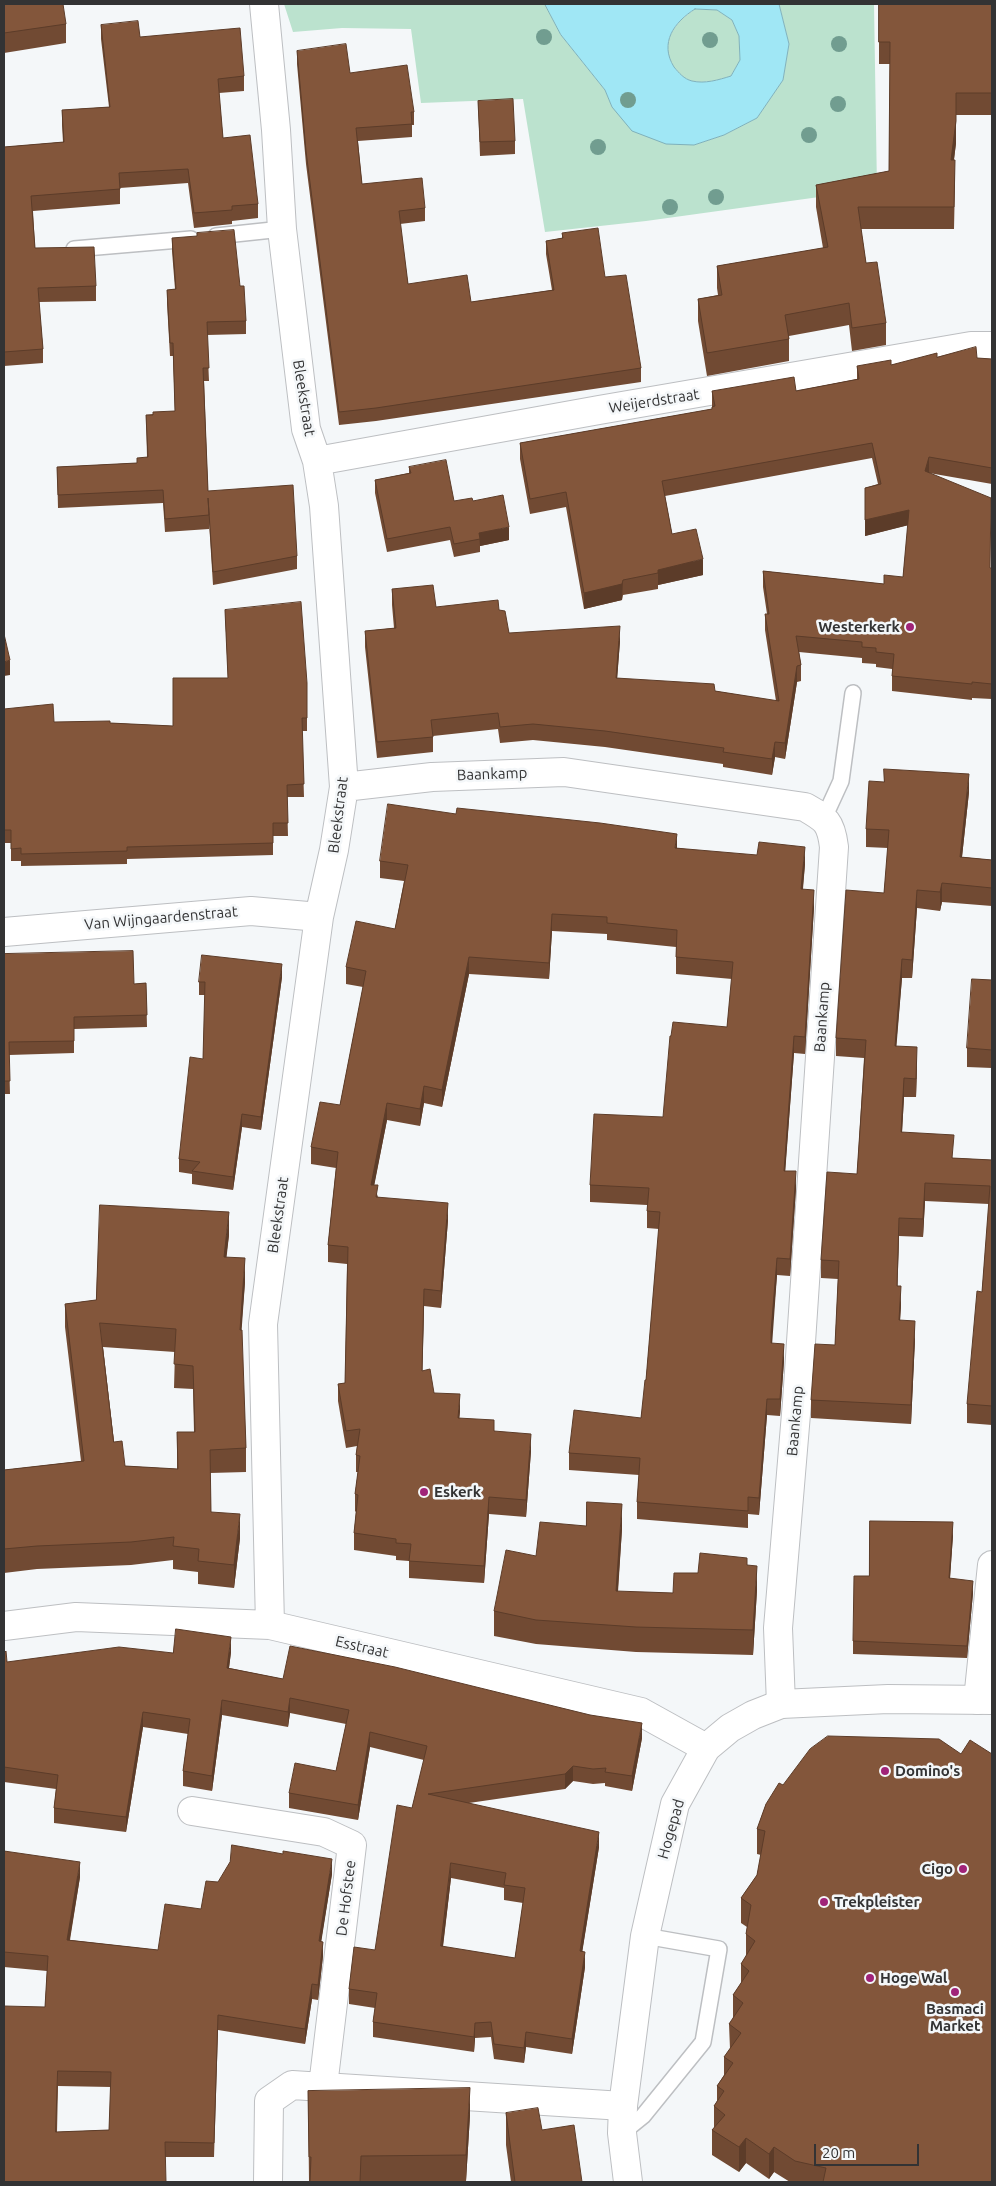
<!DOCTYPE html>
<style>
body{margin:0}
#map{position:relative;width:996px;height:2186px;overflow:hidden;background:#f4f7f9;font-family:Ubuntu,sans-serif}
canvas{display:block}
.frame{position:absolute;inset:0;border:5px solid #333334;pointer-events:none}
.scale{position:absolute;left:814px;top:2144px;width:105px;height:22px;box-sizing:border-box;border:2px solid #333334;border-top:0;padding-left:6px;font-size:15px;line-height:18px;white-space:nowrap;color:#333334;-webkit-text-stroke:4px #f4f7f9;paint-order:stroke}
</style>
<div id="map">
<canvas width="996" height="2186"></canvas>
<div class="frame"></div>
<div class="scale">20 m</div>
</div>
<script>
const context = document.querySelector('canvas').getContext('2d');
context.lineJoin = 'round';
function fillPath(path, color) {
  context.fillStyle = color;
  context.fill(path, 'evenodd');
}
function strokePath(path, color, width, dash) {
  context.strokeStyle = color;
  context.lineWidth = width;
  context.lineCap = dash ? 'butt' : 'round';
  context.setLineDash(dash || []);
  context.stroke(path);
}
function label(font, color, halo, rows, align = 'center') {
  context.font = font + ' Ubuntu,sans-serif';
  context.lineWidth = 5;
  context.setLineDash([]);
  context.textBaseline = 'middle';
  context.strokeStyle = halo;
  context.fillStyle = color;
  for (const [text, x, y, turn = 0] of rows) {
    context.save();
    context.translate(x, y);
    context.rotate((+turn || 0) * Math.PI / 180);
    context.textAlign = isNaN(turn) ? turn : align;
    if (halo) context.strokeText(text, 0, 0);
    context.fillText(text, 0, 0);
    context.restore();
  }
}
fillPath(new Path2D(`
 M284,4H545L561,35L605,90L612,107L694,145L724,135L757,118L783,80L789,44L779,4H874L877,189L646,221L545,232L523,99L421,103L411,29L342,28L293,32Z
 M695,9L717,10L732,20L739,36L740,60L731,76C718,80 705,84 692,81C684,79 679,73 674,67C659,43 674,23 695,9Z`), '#bbe2ce');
const water = new Path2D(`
 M545,4H779L789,44L783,80L757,118L724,135L694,145L666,144L632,131L612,107L605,90L561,35ZM695,9L717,10L732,20L739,36L740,60L731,76C718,80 705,84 692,81C684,79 679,73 674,67C659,43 674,22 695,9Z`);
fillPath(water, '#a0e7f5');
strokePath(water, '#7fb1bb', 1);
const lane = new Path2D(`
 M216,236L282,229
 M74,249L191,239
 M824,818L841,781L853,693
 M622,2133L643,2116L703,2042L719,1949L645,1936`);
const street = new Path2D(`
 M264,4L276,130L282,229L306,429L317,461L324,506L344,787L334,850L319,917L263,1324L270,1625
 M317,461L599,410L971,346H992
 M344,787L432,777L564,772L805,807C826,819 831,822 834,847L797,1402L778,1628L781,1704
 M4,932L251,911L319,917
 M4,1626L76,1617L270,1625L641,1712L706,1748
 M978,1700L992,1565
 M192,1811L324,1832L352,1845L323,2086
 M268,2182L269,2101L292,2085L623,2106`);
const secondary = new Path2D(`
 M628,2182L622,2133L623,2106L645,1936L659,1874L675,1804L706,1748L730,1728L753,1715L781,1704L888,1699L992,1700`);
strokePath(lane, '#bdbfc2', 18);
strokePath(street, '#bdbfc2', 30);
strokePath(secondary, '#bdbfc2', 30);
strokePath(lane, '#fff', 15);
strokePath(street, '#fff', 28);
strokePath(secondary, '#fff', 28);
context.fillStyle = '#719d90';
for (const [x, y] of [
 [544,37],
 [710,40],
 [839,44],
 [628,100],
 [838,104],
 [809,135],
 [598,147],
 [716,197],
 [670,207]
]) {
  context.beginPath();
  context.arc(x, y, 8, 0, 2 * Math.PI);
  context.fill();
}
fillPath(new Path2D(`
 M4,4L66,24V43L4,53Z
 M879,4H992V115H956V143L954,160L955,182L954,229H861L866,263L886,323V345L852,351L849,325L789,336V361L707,376L698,321V299L718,295L717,288V266L823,248L816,207V185L889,171L890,64H879Z
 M101,25L140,37L244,76V91L219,93L223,138L258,204V218L232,221V224L194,228L188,183L120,188V204L33,211L35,248L96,286V301L39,302L43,349V363L4,366V147L63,142L62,125V110L109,107L101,39Z
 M297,51L350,73L414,112V125H412V137L358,141L362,184L425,208V221L400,224L408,284L471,302L552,290L546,254V241L562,238V233L605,277L641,368V382L376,421L339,425L306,164L297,64Z
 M478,101L515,141V154L480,156Z
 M172,238L240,286L246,321V334L207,335L209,381H204L208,491L297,556V569L213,585L209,522V529L165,532L163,503L58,508L57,467L137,463L147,457L146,415L175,411L173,356H170L167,303V290L175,289L172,251Z
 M937,357L992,359V484L929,473L990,568H992V699L972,698V700L892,691V669L876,667V664L862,663V658L799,652L801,665V681L797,682L785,759L775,757L772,775L723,767V764L605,747L533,740L500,743L498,729L433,736V752L377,758L365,647V631L394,628L392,605V589L436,607L499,610L509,633L620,641L617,678L715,691L776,701L765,630V614H767L763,587V571L884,584L903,577L908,525L865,536V488L878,484L872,458L665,496L672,534L703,575L658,585V589L623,595L622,600L584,609L566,507L530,514L520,459V443L712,409V391H796L857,379V366L891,365Z
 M409,467L454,501H473L509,540L480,546V552L454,557L450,540L387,552L375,493V480L409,473Z
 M225,610L307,683V731H302L304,797H287L288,836H273V855L127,859V864L21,866V861H11V843H4V709L54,722L110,723L173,726L228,678Z
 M969,792L962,857L992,860V906L942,902L940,911L917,908L912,978H902L896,1046L917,1066L916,1097H904L902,1132L953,1158L992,1160V1425L967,1423V1404L982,1292L989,1204L925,1201L923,1237L899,1236L897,1286L901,1305L900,1320L915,1339L911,1424L811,1418V1400L835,1345L838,1279L821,1278V1260L857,1174L864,1058L836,1056V1038L884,893L888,848L866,847V829Z
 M677,848L805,864L803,889L814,907L805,1054L794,1053L785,1171L796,1188L790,1276L777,1275L771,1343L784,1361L780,1416L767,1415L759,1515L748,1514V1528L637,1519V1502L639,1475L569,1470V1453L641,1418L646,1380L659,1229L647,1228V1205L590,1202V1185L663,1117L727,1027L732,979L676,974V947L607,940V934L552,931L549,979L469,974L442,1107L424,1103L420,1126L387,1120L374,1185L378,1197L448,1220L441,1308L424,1306L422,1371L434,1393L460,1411L459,1418L494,1431L531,1451L526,1517L489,1514L484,1583L409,1578V1561L396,1560V1556L354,1550V1533L356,1512L355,1511V1494L358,1472H356V1455L357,1446L346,1448L338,1401V1384L345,1383L347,1264L328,1262V1245L336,1168L311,1164V1147L340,1105L363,987L346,984V967L395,929L404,881L380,878V861Z
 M4,954L134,984L146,983L147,1027L74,1029V1053L9,1055L10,1094H4Z
 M282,977L261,1130L242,1127L233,1190L192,1184V1174L179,1172V1159L203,1059L205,995H199V982Z
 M992,980V1068L967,1067V1048Z
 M229,1235L226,1257L245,1282L241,1330L246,1448V1472L210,1473L211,1512L240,1538L234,1588L198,1584V1572L173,1569V1560L131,1565L37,1569L4,1573V1470L81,1461L65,1327V1304L96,1300ZM103,1347L175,1352L174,1388L193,1389L194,1432H177V1469L125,1466L114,1442Z
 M622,1529L618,1592L673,1593L698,1573L747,1565L757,1590L753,1655L636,1652L536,1644L494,1636V1611L536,1556Z
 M953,1535L950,1579L973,1593L967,1658L853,1654V1641L869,1576Z
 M231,1652L229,1668L283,1679L642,1738L632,1791L605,1786V1783L593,1784L573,1781L565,1789L469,1803L599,1847L582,1952L585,1967L572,2054L526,2047L524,2063L494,2059L491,2037L475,2038L474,2052L373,2037V2022L375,2008L349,2004V1989L375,1950L412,1808L424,1760L370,1747L358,1820L289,1808V1793L336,1771L346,1724L290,1713L288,1727L222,1715L212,1791L183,1786V1771L188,1734L143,1727L126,1832L54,1823V1808L56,1789L4,1782V1653L7,1662L173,1653ZM451,1878L504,1888V1900L523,1903L515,1958L443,1947Z
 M766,1804L992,2182H790L774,2172L769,2179L746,2163L739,2172L712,2155V2130L714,2128V2106L717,2101V2086L724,2075V2057L730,2049L729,2024L733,2019V1995L741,1983V1964L746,1956V1934L747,1927L741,1923V1898L757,1875L761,1855L757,1854V1829Z
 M4,1836V1851L80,1877L70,1940L158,1950L201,1909L218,1882L332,1874L321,1941L323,1956L318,2000L312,1999L305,2044L218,2030L214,2157H166L4,2182L45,2007L47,1971L4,1967ZM58,2086L111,2087L109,2130L57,2132Z
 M308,2091L470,2115L466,2181L309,2182Z
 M506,2113L542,2130L582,2182H511L506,2145Z`), '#714a33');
fillPath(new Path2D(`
 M956,93V143L951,182V160Z
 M929,457V472L925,487V471Z
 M909,510V525L865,536V520Z
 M509,527V540L480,546L479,533Z
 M703,559V575L658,585V570Z
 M623,580L622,600L584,609V593Z
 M620,626V641L616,694V678Z
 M10,660V675L4,676V662Z
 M797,666V682L785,759V743Z
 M775,742V757L772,775V759Z
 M969,774V792L960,875V857Z
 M677,834V851L675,848Z
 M805,847V864L801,906V889Z
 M942,883V902L940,911V892Z
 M814,890V907L805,1054V1037Z
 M917,890V908L912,978V960Z
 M552,914V931L549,979V963Z
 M469,957V974L442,1107V1090Z
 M902,959V978L895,1064V1046Z
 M282,964V977L261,1130V1117Z
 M794,1036V1053L784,1188V1171Z
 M917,1047V1066L916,1097V1079Z
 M904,1078V1097L901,1150V1132Z
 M424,1086V1103L420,1126V1109Z
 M387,1103V1120L371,1202V1185Z
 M242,1114V1127L233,1190V1177Z
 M796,1171V1188L790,1276V1259Z
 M925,1183V1201L923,1237V1219Z
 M448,1203V1220L441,1308V1291Z
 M229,1212V1235L224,1280V1257Z
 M899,1218V1236L897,1304V1286Z
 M245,1258V1282L240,1353V1330Z
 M777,1258V1275L771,1360V1332Z
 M901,1286V1305L899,1338V1320Z
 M424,1289V1306L422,1388V1371Z
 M915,1321V1339L911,1424V1405Z
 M784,1344V1361L780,1416V1399Z
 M460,1394V1411L458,1435V1418Z
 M767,1399V1415L759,1515V1498Z
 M531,1434V1451L526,1517V1500Z
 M489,1497V1514L484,1583V1566Z
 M622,1504V1529L616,1616V1591Z
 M240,1514V1538L234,1588V1565Z
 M953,1522V1535L949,1591V1578Z
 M757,1566V1590L753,1655V1630Z
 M973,1581V1593L967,1658V1646Z
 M231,1637V1652L227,1683V1668Z
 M290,1698V1713L288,1727V1712Z
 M222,1700V1715L212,1791V1776Z
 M143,1712V1727L126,1832V1817Z
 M642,1723V1738L632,1791V1776Z
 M370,1732V1747L358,1820V1805Z
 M573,1766V1781L565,1789V1774Z
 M599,1832V1847L580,1966V1951Z
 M332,1859V1874L319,1956V1941Z
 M80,1862V1877L67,1955V1940Z
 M451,1863V1878L441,1961V1946Z
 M323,1942V1956L318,2000V1985Z
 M585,1952V1967L572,2054V2039Z
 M312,1984V1999L305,2044V2029Z
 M475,2023V2038L474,2052V2037Z
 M526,2032V2047L524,2063V2048Z
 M470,2088V2115L466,2181V2155Z
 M746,2138V2163L739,2172V2147Z
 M774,2147V2172L769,2179V2154Z`), '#5c3c29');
const building = new Path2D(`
 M4,4H63L66,24L4,33Z
 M879,4H992V93H956V121L951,160H955L954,207H858L866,263L877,262L886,323L852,328L849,303L785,315L789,339L707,353L698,299L722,295L717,266L828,247L816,185L889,171L890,42H879Z
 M138,21L140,37L240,28L244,76L218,79L223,138L250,135L258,204L232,206V210L194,213L188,169L119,173L120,189L31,196L35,248L94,247L96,286L38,288L43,349L4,352V147L64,142L62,110L110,107L101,25Z
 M346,44L350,73L407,65L414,112H411L412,124L356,128L362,184L422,178L425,208L399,211L408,284L467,275L471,302L554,290L546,241L563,238L562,233L598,228L605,277L626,275L641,368L376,408L339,412L306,151L297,51Z
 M513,99L515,141L480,142L478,101Z
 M234,230L240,286H244L246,321L207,322L209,368H203L208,491L293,485L297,556L213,572L208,498L209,515L165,519L163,490L58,495L57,467L137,463V458L148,457L146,415H153V412L175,411L173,343H170L167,290L176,289L172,238L197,236V233Z
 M976,347L977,358L992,359V468L929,457L925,471L991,498L990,568H992V684L972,682V684L892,676L894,654L876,652V648L862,647V642L796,636L801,665L797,666L785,743L775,742L772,759L723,752L724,748L605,731L533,724L500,727L498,713L431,720L433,737L377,742L365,631L396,628L392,589L433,585L436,607L498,600L499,610L505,611L509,633L620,626L616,678L714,684L715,691L779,701L765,614H769L763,571L884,584V575L903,577L909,510L865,520V488L881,484L872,443L662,481L672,534L696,529L703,559L658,570V573L623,580L622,584L584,593L566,492L530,499L520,443L712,409V407L715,406L712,391L794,377L796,391L859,379L857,366L891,360V365L937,353V357Z
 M446,460L454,501L472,498L473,501L503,495L509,527L479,533L480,539L454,544L450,527L387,539L375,480L411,473L409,467Z
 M301,602L307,683V718H302L304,784L287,785L288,823H273V843L127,847V851L21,854V848L11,849V830H4V709L53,704L54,722L110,721V723L173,726V678H228L225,610Z
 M4,634L10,660L4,662Z
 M884,769L969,774L960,857L992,860V888L942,883L940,892L917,890L912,960L902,959L895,1046L917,1047L916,1079L904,1078L901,1132L954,1135L952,1158L992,1160V1406L967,1404L977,1291L982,1292L990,1186L925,1183L923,1219L899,1218L897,1286H901L899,1320L915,1321L911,1405L811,1400L815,1344L835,1345L839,1261L821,1260L827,1172L857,1174L866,1040L836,1038L846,890L884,893L889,830L866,829L869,781L884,782Z
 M388,804L456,814L457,808L600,823L677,834L675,848L757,855L759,842L805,847L801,889L814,890L805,1037L794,1036L784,1171H796L790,1259L777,1258L771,1332V1343L784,1344L780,1399H767L759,1498L748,1497V1511L637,1502L640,1458L569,1453L574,1410L641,1418L645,1380H646L660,1212L647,1211L649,1188L590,1185L594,1114L663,1117L670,1036H671L673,1022L727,1027L733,962L676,957L677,930L607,923V917L552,914L549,963L469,957L442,1090L424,1086L420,1109L387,1103L371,1185H378L376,1197L448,1203L441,1291L424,1289L422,1371L430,1369L434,1393L460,1394L458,1418L494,1420V1431L531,1434L526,1500L489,1497L484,1566L409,1561L411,1544L396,1543V1539L354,1533L358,1495L355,1494L360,1456L356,1455L360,1429L346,1431L338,1384L345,1383L348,1247L328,1245L338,1152L311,1147L320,1102L340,1105L366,971L346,967L356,921L395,929L408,865L380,861Z
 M133,951L134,984L146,983L147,1015L74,1017V1041L9,1042L10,1081H4V954Z
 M202,955L282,964L261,1117L242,1114L233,1177L192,1171L200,1162L179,1159L190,1057L203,1059L205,982H199Z
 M972,979L992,980V1050L967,1048Z
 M100,1205L229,1212L224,1257L245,1258L240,1330H242L246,1448L210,1450L211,1512L240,1514L234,1565L198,1561L199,1549L173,1546L174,1537L131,1542L37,1546L4,1549V1470L84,1461L65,1304L96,1300ZM100,1323L176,1329L174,1364L193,1366L195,1432H177L178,1469L125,1466L122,1441L114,1442Z
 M587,1502L622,1504L616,1591L673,1593L674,1573H698L700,1553L747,1558V1565L757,1566L753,1630L636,1627L536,1620L494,1611L506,1550L536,1556L540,1522L586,1526Z
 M870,1521L953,1522L949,1578L973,1581L967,1646L853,1641L854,1576H869Z
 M176,1629L231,1637L227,1668L283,1679L290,1646L395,1667L590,1715L642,1723L632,1776L605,1772L606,1768L593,1769L573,1766L565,1774L428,1794L599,1832L580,1951L585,1952L572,2039L526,2032L524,2048L494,2044L491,2022L475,2023L474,2037L373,2022L377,1993L349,1989L354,1947L375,1950L397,1805L412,1808L427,1746L370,1732L358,1805L289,1793L295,1763L336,1771L349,1710L290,1698L288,1712L222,1700L212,1776L183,1771L190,1719L143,1712L126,1817L54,1808L58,1775L4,1767V1653L6,1651L7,1662L119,1647L173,1653ZM451,1863L506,1873L504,1885L525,1888L515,1958L441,1946Z
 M828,1736L939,1739L961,1754L970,1740L992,1754V2182H823L826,2168L795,2161L774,2147L769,2154L746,2138L739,2147L712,2130L725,2115L714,2106L724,2091L717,2086L733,2063L724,2057L741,2033L729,2024L743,2003L733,1995L749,1971L741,1964L755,1941L746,1934L751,1905L741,1898L757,1875L765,1831L757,1829L766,1804L779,1783L783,1785L810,1749Z
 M232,1845L283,1854V1851L332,1859L319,1941L323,1942L318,1985L312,1984L305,2029L218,2015L214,2143L165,2142L166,2182H4V2006L45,2007L48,1956L4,1952V1851L80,1862L67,1940L158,1950L165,1904L201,1909L206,1881L218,1882L230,1862ZM58,2071L111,2072L109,2130L56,2132Z
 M470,2088L466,2155L361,2156L360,2182H310L311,2157H309L308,2091Z
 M538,2108L542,2130L574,2125L582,2182H515L506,2113Z`);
fillPath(building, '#83563b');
strokePath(building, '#5c3c29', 1);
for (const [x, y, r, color] of [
 [910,627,5,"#a02378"],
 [424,1492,5,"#a02378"],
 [885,1771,5,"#a02378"],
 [963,1869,5,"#a02378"],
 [824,1902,5,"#a02378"],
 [870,1978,5,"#a02378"],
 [955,1992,5,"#a02378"]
]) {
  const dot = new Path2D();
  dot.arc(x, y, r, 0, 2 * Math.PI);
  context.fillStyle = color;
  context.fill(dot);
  strokePath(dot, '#f4f7f9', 2);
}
label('15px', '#333334', '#f4f7f9', [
 ["Bleekstraat",304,398,81],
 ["Weijerdstraat",654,401,-9],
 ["Baankamp",492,774,-2],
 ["Bleekstraat",338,815,-83],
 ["Van Wijngaardenstraat",161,918,-5],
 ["Baankamp",822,1017,-86],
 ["Bleekstraat",278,1215,-82],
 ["Baankamp",795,1421,-85],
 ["Esstraat",362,1647,13],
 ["Hogepad",671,1829,-74],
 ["De Hofstee",346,1898,-83]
]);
label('bold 15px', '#333334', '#f4f7f9', [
 ["Westerkerk",900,627,"right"],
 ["Eskerk",434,1492],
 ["Domino's",895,1771],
 ["Cigo",953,1869,"right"],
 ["Trekpleister",834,1902],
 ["Hoge Wal",880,1978],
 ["Basmaci",955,2009,"center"],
 ["Market",955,2026,"center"]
], 'left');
</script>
